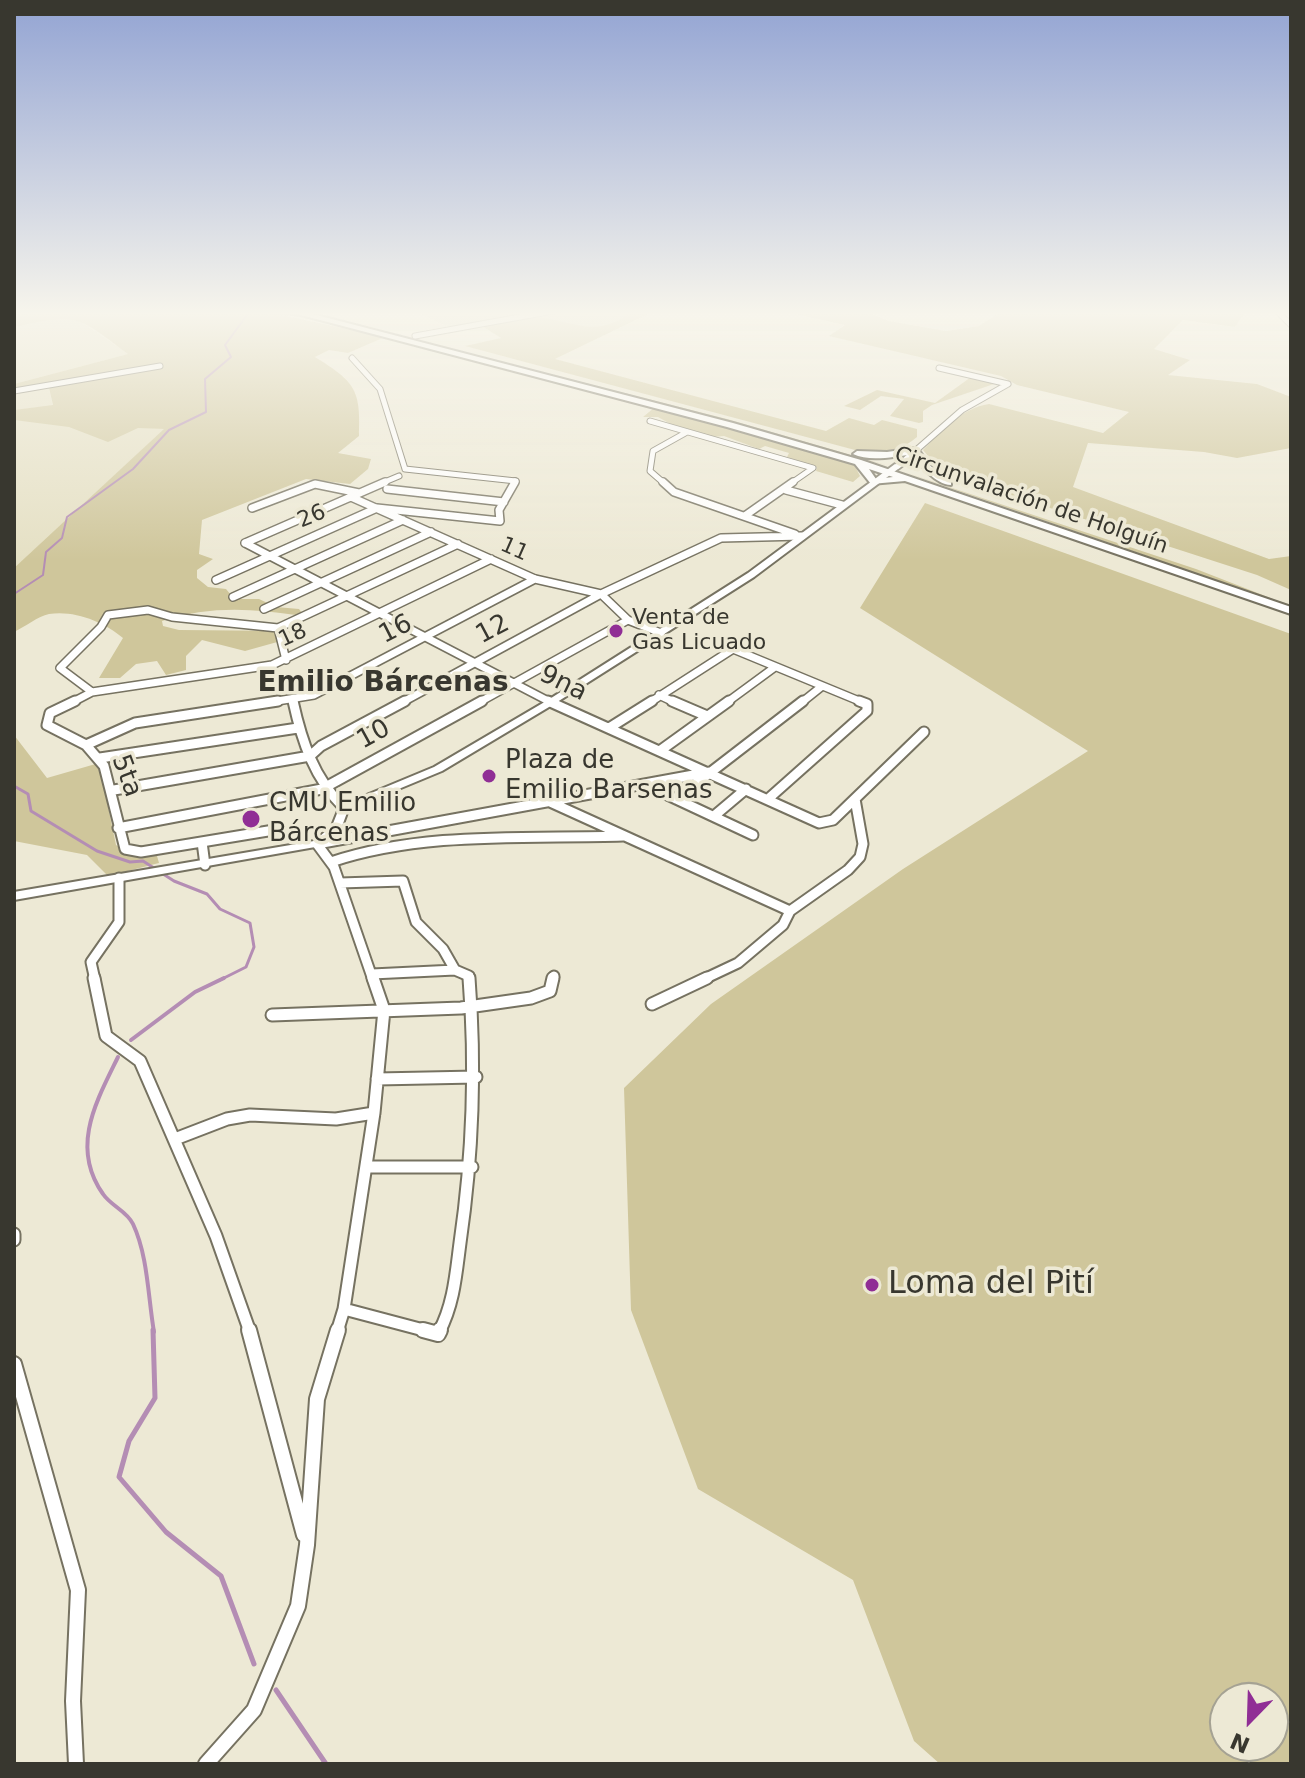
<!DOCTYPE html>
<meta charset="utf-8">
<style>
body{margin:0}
#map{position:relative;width:1305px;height:1778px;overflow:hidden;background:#ede9d5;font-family:"DejaVu Sans",sans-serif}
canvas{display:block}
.frame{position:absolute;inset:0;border:16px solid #38372f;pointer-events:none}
.north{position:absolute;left:1209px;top:1682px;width:80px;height:80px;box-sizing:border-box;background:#ede9d5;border:2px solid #a5a293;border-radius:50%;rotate:203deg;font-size:22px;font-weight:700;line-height:32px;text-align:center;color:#38372f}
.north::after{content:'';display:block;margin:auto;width:28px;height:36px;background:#902e95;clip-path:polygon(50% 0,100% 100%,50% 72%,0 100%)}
</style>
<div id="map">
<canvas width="1305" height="1778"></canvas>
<div class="frame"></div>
<div class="north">N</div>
</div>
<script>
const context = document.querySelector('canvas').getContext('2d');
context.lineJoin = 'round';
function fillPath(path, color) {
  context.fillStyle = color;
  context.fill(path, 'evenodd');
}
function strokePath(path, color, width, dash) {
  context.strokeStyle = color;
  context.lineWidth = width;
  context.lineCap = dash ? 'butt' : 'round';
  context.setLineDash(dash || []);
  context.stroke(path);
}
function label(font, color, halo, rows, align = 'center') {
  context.font = font + ' "DejaVu Sans",sans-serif';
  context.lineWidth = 7;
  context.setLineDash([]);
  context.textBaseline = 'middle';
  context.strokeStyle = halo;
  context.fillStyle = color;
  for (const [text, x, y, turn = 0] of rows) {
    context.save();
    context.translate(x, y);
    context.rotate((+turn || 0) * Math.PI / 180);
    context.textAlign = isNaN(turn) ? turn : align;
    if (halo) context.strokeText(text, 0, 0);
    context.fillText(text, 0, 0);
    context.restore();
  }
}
fillPath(new Path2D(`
 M414,311H544L449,327Z
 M553,311H654L604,335L529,316Z
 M66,312L129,354L14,384V315Z
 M49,388L53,406L14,410V392Z
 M14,420L41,422L165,429L14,568Z`), '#e5e0c4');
fillPath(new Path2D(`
 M301,311L727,419L889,466Z
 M633,311H654L555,359L826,431L849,418L874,425L882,420L917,429V437C899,453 879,453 855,450L465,346L501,338L482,326C497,323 515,316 531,317C572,318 593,342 633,311Z
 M783,311H865L889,321L946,331L979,326L1002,311L1244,314L1235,327L1183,320L1154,349L1190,360L1168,375L1257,384L1291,397V448L1237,458L1204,452L1088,443L1073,487L1269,559L1291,556V590L1257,575L942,473L923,450C941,431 962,408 989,404L1103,433L1129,412L1017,385L1001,376L829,336L845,325Z
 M14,312H267L385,337L348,353L329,350L315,357C355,382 361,389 359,436L338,453L371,459L368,469L350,484L306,479L202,520L199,554L213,559L197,570V578L208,587L226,589L231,595L229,599H259L276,607L299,609L302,613L296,615C250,608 207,606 162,621L163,626L179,630L290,631L288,639L245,651L202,640L186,656V670L166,675L157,661L136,664L120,678H99L123,638C104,622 75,610 49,614C38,616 25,627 14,632V568L164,429L138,428L108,442L69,427L14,420V410L53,405L49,388L14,389V384L128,354C75,315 79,313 14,327Z
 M971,377L994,384L932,405L923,411V422L919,423L890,416L904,399L881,396L860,410L844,406L877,390L935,403Z
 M655,407L854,464L860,476L853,482L816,471L817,467L787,457L789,453L765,446L759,449L724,436L712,437L676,427L658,417H643Z
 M901,471L1196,569L1291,606Z
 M925,503L1291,634V1764H940L914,1741L853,1580L698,1489L631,1310L624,1088L711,1004L903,869L1088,751L860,608ZM1225,1698H1273V1746H1225Z
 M14,735L47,778L99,763L116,845L131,854L157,856L159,863L108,876L87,855L14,841Z`), '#cfc69b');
strokePath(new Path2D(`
 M14,594L43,575L46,552L62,538L67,517L133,469L169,430L206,412L205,379L231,357L225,345L250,311`), '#b48db4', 2);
strokePath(new Path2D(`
 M14,786L28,794L31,811L97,851L130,862L143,861L174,881L207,894L220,909L250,923L254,947L246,967L220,980`), '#b48db4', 3);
strokePath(new Path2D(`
 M131,1040L195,992L224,978
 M118,1057C96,1102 70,1147 103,1194C111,1206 127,1211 133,1224C148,1256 148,1297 154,1332`), '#b48db4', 4);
strokePath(new Path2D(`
 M153,1330L155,1398L129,1441L119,1477L166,1532L221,1576L254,1664
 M276,1690L326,1764`), '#b48db4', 5);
const minorFar4 = new Path2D(`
 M1277,311L1291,325
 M415,336L553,311
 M352,358L380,389L405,469
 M939,368L1008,384
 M14,391L160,366
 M650,421L813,468L790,484
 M898,466L962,410L1008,384
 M405,469L516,481L514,484
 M380,484L399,476
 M665,484L650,471L653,451L687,432`);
const minorFar3 = new Path2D(`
 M663,482L674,492L795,534
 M387,489L504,502
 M786,490L842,505
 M351,497L535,579L601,594L628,620L661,633
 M252,508L315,484L359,493
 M746,515L793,482
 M245,543L552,703
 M245,543L385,482
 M216,580L377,508L500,521L499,510L515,482
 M233,597L403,520
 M264,609L431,532
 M278,628L458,544
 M278,628L286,660
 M92,692L60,668L101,627L108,615L148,610L172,617L278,628
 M659,695L676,703
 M293,699L294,703
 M71,703L92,692L272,665L491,559
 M265,703L314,695L535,579
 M401,703L601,594L721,538L802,536
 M478,703L628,620
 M649,703L733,649L864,703
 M726,703L775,667
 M801,703L821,687`);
const minorFar2 = new Path2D(`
 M75,701L50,713L47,725L86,745L104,766L125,849L141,852L274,830
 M293,701C302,742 314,778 344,808
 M548,701L819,823L833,820L924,732
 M672,701L707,716
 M609,728L652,701
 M86,745L135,723L278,701
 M661,750L729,701
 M100,758L298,728
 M644,784L753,835
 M114,790L310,756L321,746L405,701
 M676,799L803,701
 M768,799L867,711V704L859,701
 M550,802L790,911
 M714,816L746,789
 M118,828L322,789L482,701
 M202,842L205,865
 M317,844L710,772
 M317,844L334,867L373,980
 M331,862C424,831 526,839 623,836
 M340,883L403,881L416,922L443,949L455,970
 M372,974L455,970L469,976V980
 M95,980L91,962L119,922V878
 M553,980L554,976
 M702,980L738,963L783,925L790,911L848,870L860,857L863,844L855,799`);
const minorFar1 = new Path2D(`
 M94,978L106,1036L140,1061L216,1236L250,1332
 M652,1004L707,978
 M272,1015L461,1008L531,998L550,991L553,978
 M377,1079L476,1077
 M175,1139L227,1119L250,1115L336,1119L374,1113
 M366,1167H472
 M14,1234V1240
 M344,1309L431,1332
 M337,1332L344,1309L374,1113L384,1010L373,978
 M439,1332C454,1304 456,1273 460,1243C473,1154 476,1067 469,978`);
const minor = new Path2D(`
 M249,1330L304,1535
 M423,1330L438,1334L440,1330
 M14,1364L78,1590L73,1701L76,1764
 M206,1764L254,1710L298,1606L307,1545L317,1399L338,1330`);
const tertiary = new Path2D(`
 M895,464L902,466L754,577L554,704L442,771L348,810L341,829L321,846L14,900V892L314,841L332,826L340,806L434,767L548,700L748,573Z`);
const trunk = new Path2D(`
 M267,311H301L733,423L861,460L1291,607V614L905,481L871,484L855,464L727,427L301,315ZM869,469L893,477L876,479Z
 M915,448L918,449L929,465L951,481V485C935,484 922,467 913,454C894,457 869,462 853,454L857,451L887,452Z`);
strokePath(minorFar4, '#767261', 7);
strokePath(minorFar3, '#767261', 10);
strokePath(minorFar2, '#767261', 13);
strokePath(minorFar1, '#767261', 15);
strokePath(minor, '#767261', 18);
strokePath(tertiary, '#767261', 4);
strokePath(trunk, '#767261', 4);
strokePath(minorFar4, '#fff', 5);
strokePath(minorFar3, '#fff', 7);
strokePath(minorFar2, '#fff', 9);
strokePath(minorFar1, '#fff', 11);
strokePath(minor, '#fff', 14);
fillPath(tertiary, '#fff');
fillPath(trunk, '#fff');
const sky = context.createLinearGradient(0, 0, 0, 560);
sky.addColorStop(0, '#93a4d3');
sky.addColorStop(0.56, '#f7f5ec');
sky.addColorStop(1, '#f7f5ec00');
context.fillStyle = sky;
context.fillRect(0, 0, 1305, 560);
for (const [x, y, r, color] of [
 [616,631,8,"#902e95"],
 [489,776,8,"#902e95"],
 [251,819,10,"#902e95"],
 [872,1285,8,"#902e95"]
]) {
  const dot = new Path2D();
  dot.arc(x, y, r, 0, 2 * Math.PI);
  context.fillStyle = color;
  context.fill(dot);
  strokePath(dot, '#ede9d5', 3);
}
label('22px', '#38372f', '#ede9d5', [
 ["Circunvalación de Holguín",1031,501,19],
 ["26",312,517,-23],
 ["11",514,550,24],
 ["18",293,636,-25]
]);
label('22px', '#38372f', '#ede9d5', [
 ["Venta de",632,618],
 ["Gas Licuado",632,643]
], 'left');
label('26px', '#38372f', '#ede9d5', [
 ["16",396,630,-27],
 ["12",493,630,-28],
 ["9na",563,684,26],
 ["10",374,735,-29],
 ["5ta",126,776,70]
]);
label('26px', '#38372f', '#ede9d5', [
 ["Plaza de",505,761],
 ["Emilio Barsenas",505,791],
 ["CMU Emilio",269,804],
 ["Bárcenas",269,834]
], 'left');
label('bold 28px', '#38372f', '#ede9d5', [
 ["Emilio Bárcenas",383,684]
]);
label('32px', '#38372f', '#ede9d5', [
 ["Loma del Pití",888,1285]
], 'left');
</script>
